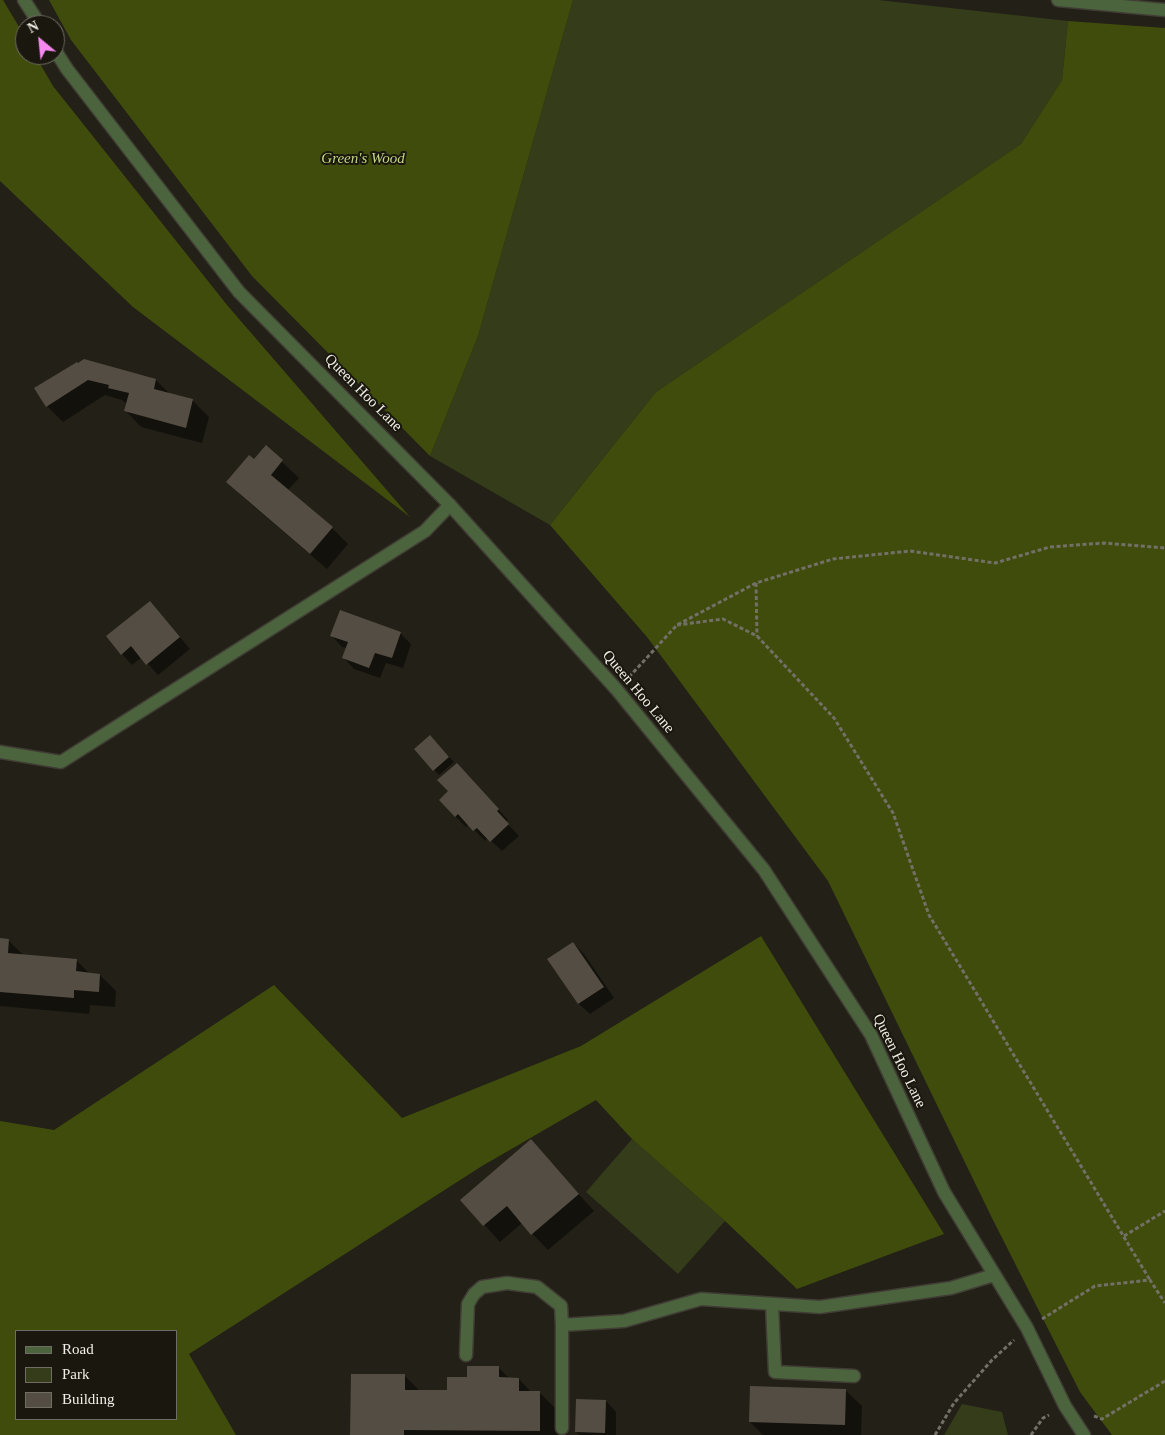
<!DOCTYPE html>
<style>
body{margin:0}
#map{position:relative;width:1165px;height:1435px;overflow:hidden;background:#232017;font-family:"Times New Roman",serif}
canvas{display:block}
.legend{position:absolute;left:15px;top:1330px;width:162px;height:90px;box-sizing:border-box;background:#1a170e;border:1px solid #706d65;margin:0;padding:6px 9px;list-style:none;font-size:15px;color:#f0eee7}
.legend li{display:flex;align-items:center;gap:10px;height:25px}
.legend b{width:25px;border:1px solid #706d65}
.north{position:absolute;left:15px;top:15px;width:50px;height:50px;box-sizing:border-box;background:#1a170e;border:1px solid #706d65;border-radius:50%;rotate:332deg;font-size:14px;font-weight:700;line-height:20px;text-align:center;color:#f0eee7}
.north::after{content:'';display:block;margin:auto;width:18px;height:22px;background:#f589ee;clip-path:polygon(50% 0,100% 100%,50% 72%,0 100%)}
</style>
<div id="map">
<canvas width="1165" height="1435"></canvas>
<ul class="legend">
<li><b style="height:6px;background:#4c643e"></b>Road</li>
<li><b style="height:14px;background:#343c1a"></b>Park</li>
<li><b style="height:14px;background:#544d43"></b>Building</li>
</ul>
<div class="north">N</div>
</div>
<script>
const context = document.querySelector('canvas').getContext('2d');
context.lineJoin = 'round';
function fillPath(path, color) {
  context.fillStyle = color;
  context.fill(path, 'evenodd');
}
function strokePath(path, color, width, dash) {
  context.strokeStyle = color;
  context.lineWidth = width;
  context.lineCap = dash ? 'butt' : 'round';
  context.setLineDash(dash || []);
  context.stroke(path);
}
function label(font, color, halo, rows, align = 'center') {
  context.font = font + ' "Times New Roman",serif';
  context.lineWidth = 4;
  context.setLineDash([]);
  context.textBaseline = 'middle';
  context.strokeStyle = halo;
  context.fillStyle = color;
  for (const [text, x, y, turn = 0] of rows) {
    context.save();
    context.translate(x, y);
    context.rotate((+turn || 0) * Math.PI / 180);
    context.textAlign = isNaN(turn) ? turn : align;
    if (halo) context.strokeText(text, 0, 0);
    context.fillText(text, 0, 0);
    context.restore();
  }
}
fillPath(new Path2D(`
 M573,0H878L1068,21L1062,80L1021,144L656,392L550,525L430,456L478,336Z
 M632,1139L725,1221L678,1274L586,1192Z
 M962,1404L1002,1412L1008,1435H944Z`), '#343c1a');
fillPath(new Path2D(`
 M0,0H3L25,37V55H35L53,86L227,305L410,517L133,307L0,181Z
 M49,0H573L478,336L430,456L252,276L71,40Z
 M1068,21L1165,28V1435H1112L1080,1392L992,1218L828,881L647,637L550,525L656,392L1021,144L1062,80Z
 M761,936L944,1234L797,1289L725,1221L632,1139L596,1100L482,1166L189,1354L236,1435H0V1121L54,1130L274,985L402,1118L581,1046ZM176,1331V1419H16V1331Z`), '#404c0c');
fillPath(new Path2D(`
 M77,363L156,380L170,394L193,401L209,417L202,443L141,427L125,410L127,404L122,400L105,395L63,422L47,406Z
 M266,447L299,478L288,490L332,528L348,544L327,569L244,498L227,482L254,461Z
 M150,602L190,649L158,675L142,657L132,665L122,654Z
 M340,612L401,634L411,644L403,668L386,663L380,678L354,669L344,658L347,648L342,647L332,636Z
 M435,742L454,762L439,775L416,750Z
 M467,775L508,820L506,822L519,836L502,851L488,838L485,841L469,824L466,827L455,816Z
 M0,939L8,940L24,956L76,960L90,974L100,975L116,991L115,1007L90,1005L89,1014L0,1006Z
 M573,943L584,954L614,998L590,1014L579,1004L549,960Z
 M531,1141L594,1211L548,1250L522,1223L500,1242L462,1200Z
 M498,1367L510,1379H519L532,1393H540L561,1414V1435H351L405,1376L420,1391L448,1392L469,1378Z
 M845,1390L862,1406L861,1435H763L750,1422Z
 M606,1401L616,1412V1435H580L576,1432Z`), '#0007');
fillPath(new Path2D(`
 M84,359L156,379L154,389L193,399L186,428L124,411L129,393L108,388L109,385L88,380L46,407L34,388L77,362L78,363Z
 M266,445L283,460L271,475L333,527L310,554L226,482L249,455L254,459Z
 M150,601L180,637L146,665L131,646L121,655L106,636Z
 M340,610L401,632L392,658L375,653L369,668L342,658L348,642L330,636Z
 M430,735L449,757L433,771L414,749Z
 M457,763L499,809L497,811L509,824L490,842L477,828L473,831L458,814L455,817L439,800L448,791L437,780Z
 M0,938L9,939L8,953L77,959L76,971L100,974L99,992L74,990V998L0,992Z
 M573,942L604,987L578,1004L547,959Z
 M531,1139L579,1194L531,1235L507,1206L483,1226L460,1200Z
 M467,1366H499V1377L519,1378V1391H540V1431L404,1430V1435H350L351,1374H405V1390H447V1377H467Z
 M750,1386L846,1389L845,1425L749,1422Z
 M576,1399L606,1400L605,1433L575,1432Z`), '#544d43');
const service = new Path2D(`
 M0,752L61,762L425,531L450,505
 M772,1305L775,1372L854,1376
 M466,1355L468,1304L474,1294L482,1287L507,1283L537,1287L561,1306L562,1325L624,1321L701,1299L820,1307L951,1288L994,1275
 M562,1428V1325`);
const minor = new Path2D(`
 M24,0L40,25
 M55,50L67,69L239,292L450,505L617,690L764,870L871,1035L944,1192L1027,1328L1065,1406L1084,1435`);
const tertiary = new Path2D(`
 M1058,0L1165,10`);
strokePath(service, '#403d34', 15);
strokePath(minor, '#403d34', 15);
strokePath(tertiary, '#403d34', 15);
strokePath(new Path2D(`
 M756,583L757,636
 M677,625L723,619L757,636L834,718L893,813L929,915L1150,1280
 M629,677L677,625L756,583L833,559L910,551L995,563L1050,547L1104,543L1165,548
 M1124,1236L1165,1211
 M1042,1319L1095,1286L1150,1280L1165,1303
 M1094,1416L1102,1419L1165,1381
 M935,1435L954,1403L992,1360L1014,1340
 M1031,1435L1043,1418L1049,1415`), '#737068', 3, [4, 2.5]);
strokePath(service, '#4c643e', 12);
strokePath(minor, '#4c643e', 12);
strokePath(tertiary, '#4c643e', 12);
label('italic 15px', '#c3d880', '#1a170e', [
 ["Green's Wood",363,159]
]);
label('15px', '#f0eee7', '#1a170e', [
 ["Queen Hoo Lane",363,393,45],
 ["Queen Hoo Lane",638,692,50],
 ["Queen Hoo Lane",899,1061,64]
]);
</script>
